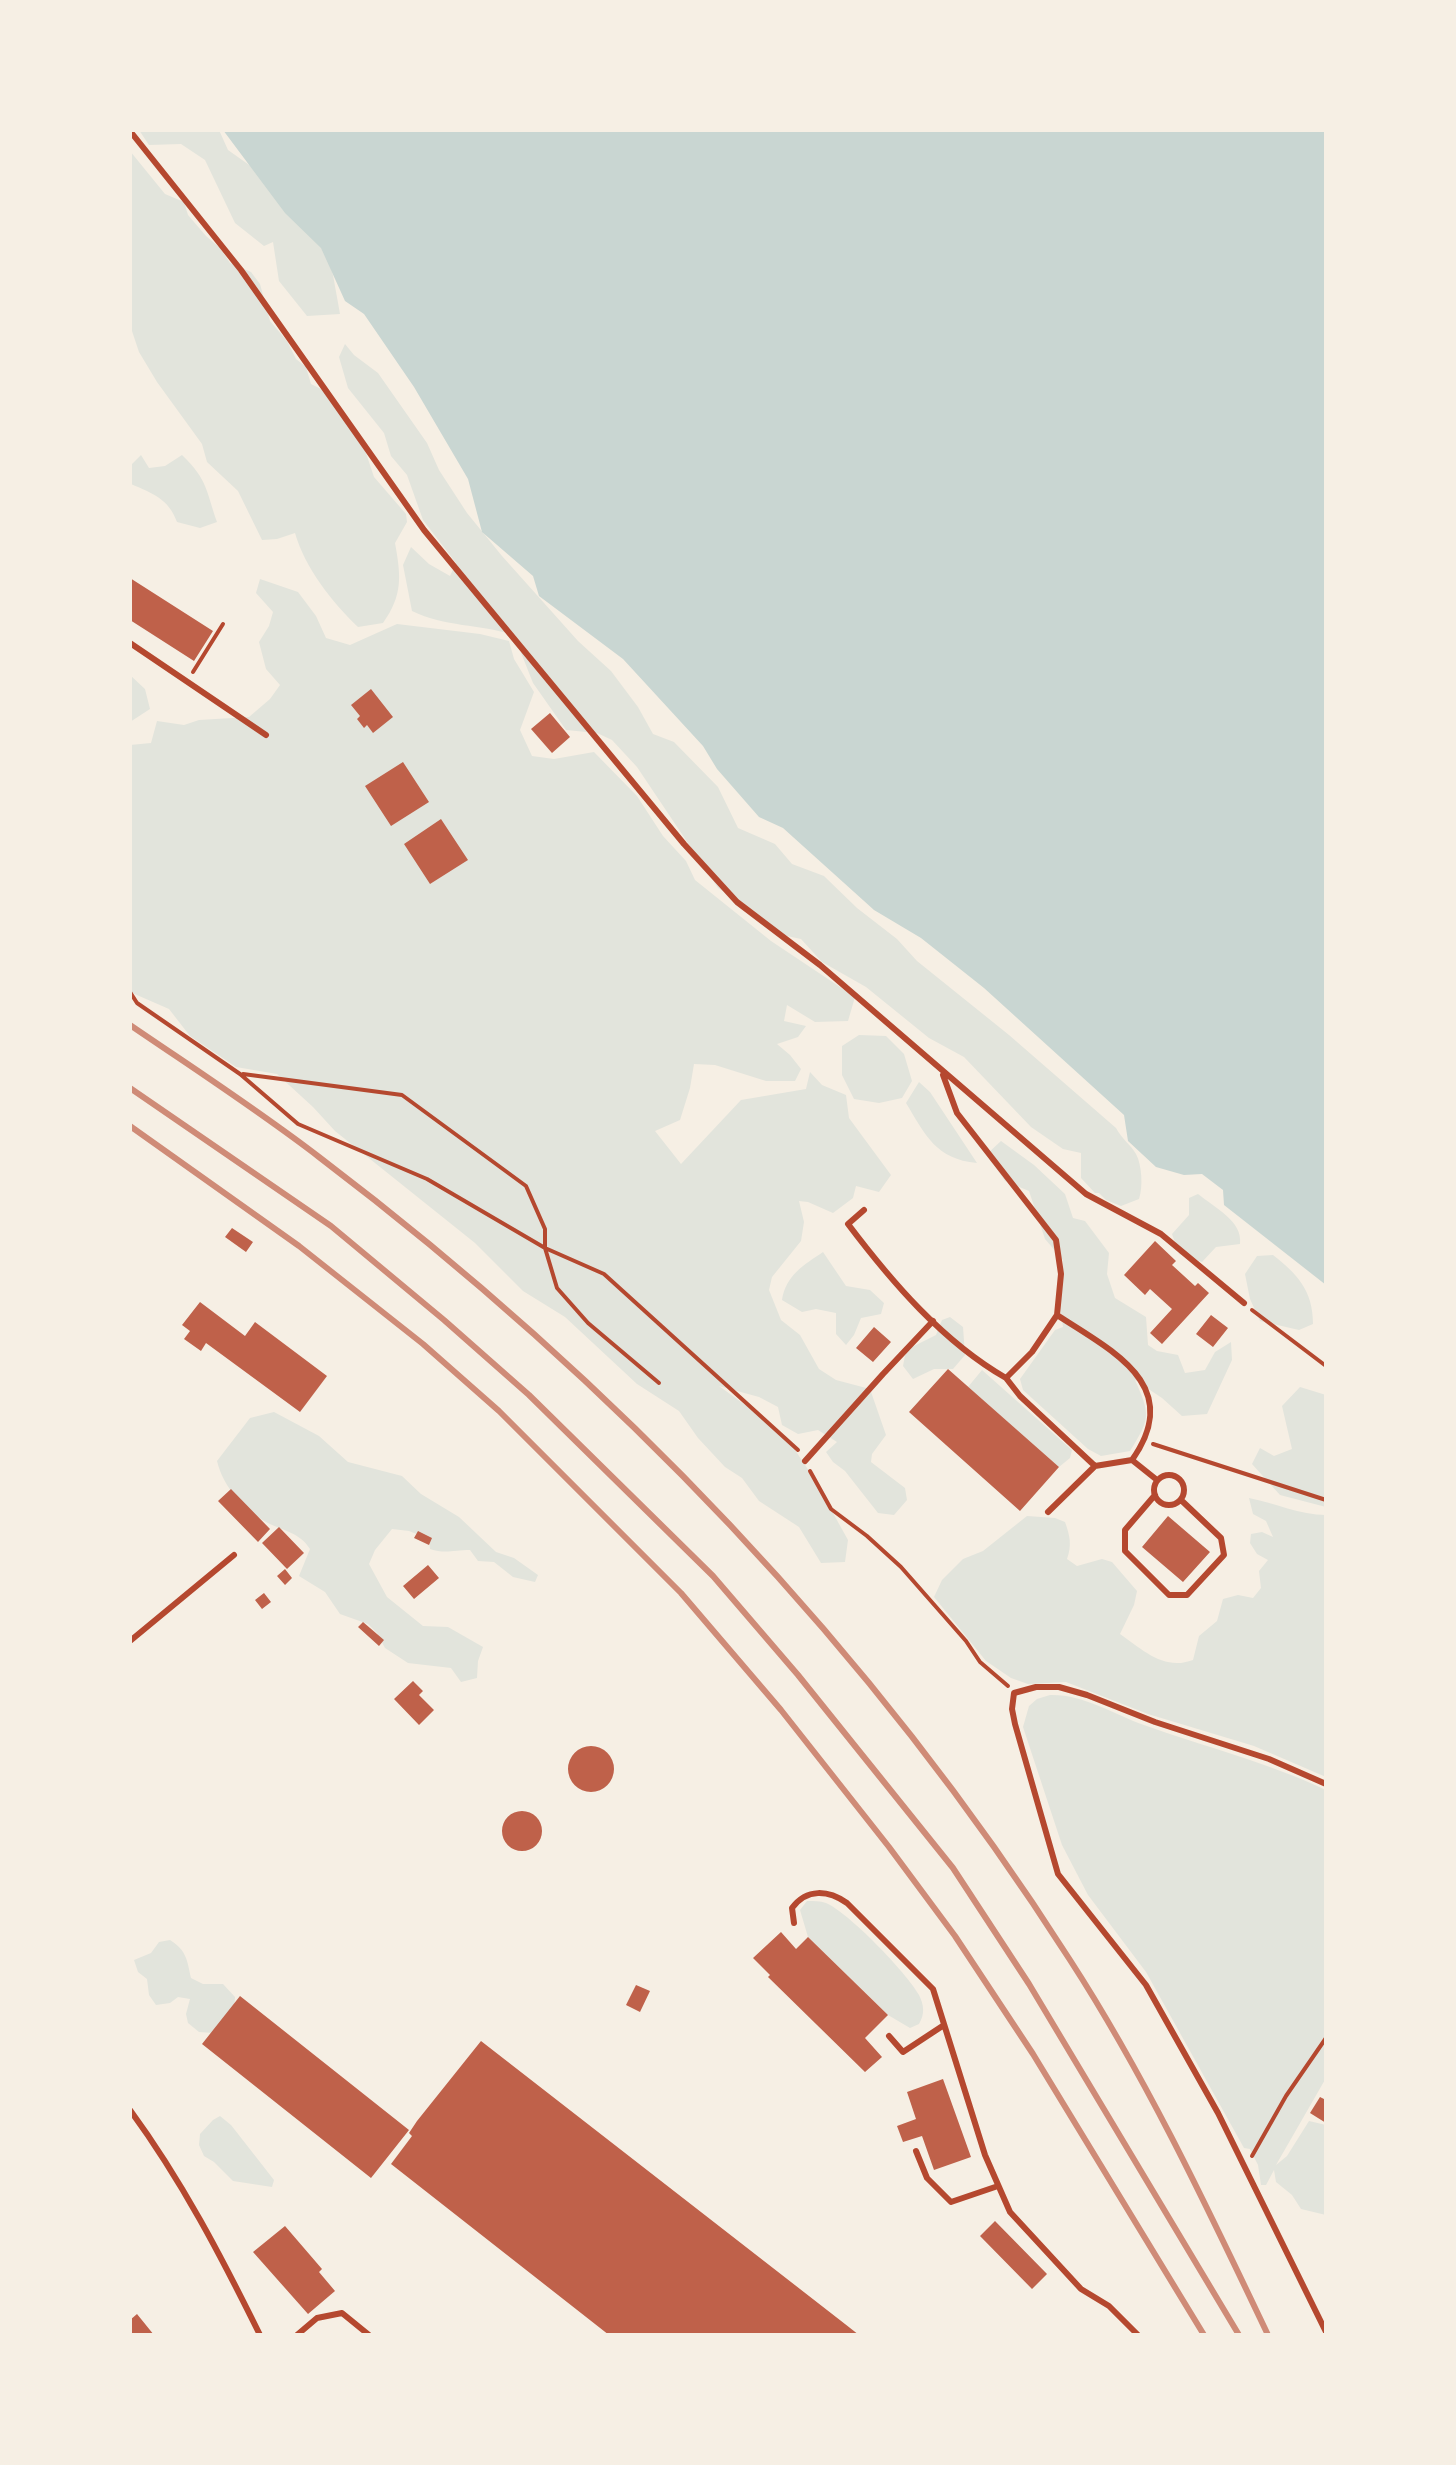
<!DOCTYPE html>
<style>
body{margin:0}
#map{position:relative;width:1456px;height:2465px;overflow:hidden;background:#f6efe4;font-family:"Fira Sans",sans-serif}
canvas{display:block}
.frame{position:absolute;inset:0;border:132px solid #f6efe4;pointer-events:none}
</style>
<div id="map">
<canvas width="1456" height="2465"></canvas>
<div class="frame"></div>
</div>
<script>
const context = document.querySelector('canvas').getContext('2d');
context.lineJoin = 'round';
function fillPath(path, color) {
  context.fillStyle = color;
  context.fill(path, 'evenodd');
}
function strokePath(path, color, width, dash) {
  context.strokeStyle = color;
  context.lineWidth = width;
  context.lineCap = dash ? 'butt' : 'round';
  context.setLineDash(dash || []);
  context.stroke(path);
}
fillPath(new Path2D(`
 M139,130H219L228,150L252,167L322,237L333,275L340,314L307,316L279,281L273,242L264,246L235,223L205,160L181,144L149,145Z
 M130,151L165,194L184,202L188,215L206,236L220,248L230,263L251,272L260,284L270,321L287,341L296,359L306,367L311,384L323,390L365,450L374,477L406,514L407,522L395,543C401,576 403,595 383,623L358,627C332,602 305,568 295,533L277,539L262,540L238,491L207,462L202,444L157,382L139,352L130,325Z
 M345,344L354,355L378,373L427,443L439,470L467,513L502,556L578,641L611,671L638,707L653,734L674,742L718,787L738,828L775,844L792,864L824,876L857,908L897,939L917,961L1009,1035L1116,1128C1121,1138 1131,1145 1136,1154C1142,1165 1143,1187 1139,1199L1121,1206L1106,1200L1099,1193H1095L1081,1178V1153L1063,1149L1031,1127L964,1057L929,1038L866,987L822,962L801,939L773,933L744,904L718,888L637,767L612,740L597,733L566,730L533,683L514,635C479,624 445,627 412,611L403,565L411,547L429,564L450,576L456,563L423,520L407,475L391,456L384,433L348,388L339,357Z
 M141,455L149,468L165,466L182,455C208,480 206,491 217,522L200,528L177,522C169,499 152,493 131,484L130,466Z
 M260,579L298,592L316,616L326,638L350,645L397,624L480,634L509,641L514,659L534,692L520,730L532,756L554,759L594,752L637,796L663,836L686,861L695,880L771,941L855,997L848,1021L815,1022L787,1005L784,1021L806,1026L798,1037L777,1044L790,1055L801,1069L795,1081H766L715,1065L694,1064L690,1088L680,1120L655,1131L681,1164L741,1100L806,1089L810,1072L822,1085L846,1095L849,1118L891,1175L879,1192L856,1186L853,1198L833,1213L808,1202L799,1201L804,1222L801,1241L772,1277L769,1290L781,1320L800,1335L819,1369L836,1380L870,1389L886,1435L872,1454L871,1462L905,1488L907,1500L894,1515L878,1513L845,1471L833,1462L826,1452L837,1442L818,1430L798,1434L782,1425L778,1407L759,1397L719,1386L770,1423L791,1444L813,1477L848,1540L845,1562L821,1563L799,1527L759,1501L742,1478L725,1467L698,1438L679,1411L637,1384L565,1317L523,1291L475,1243L335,1131L313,1107L277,1074L236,1067L190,1036L169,1009L130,992V745L151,743L157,721L184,725L199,720L249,717L270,699L280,685L266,669L259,642L269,626L273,612L256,593Z
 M130,675L145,689L150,709L130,722Z
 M859,1035L886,1036L904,1054L912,1081L902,1098L879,1103L854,1099L842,1075V1046Z
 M919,1082L930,1092L977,1163C936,1159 926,1136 906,1103Z
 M1001,1141L1034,1165L1065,1194L1073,1218L1085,1221L1109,1253L1107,1274L1115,1298L1146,1317L1148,1345L1157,1351L1178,1355L1185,1373L1205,1370L1215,1352L1231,1342L1232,1360L1207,1414L1182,1416L1162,1398L1135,1380C1150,1414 1151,1418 1130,1451L1101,1456L1088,1449L1023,1390L1020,1379L1055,1330L1063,1327L1060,1307L1063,1260L1045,1239L1029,1191L1005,1181L987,1154Z
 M1198,1194C1215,1208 1243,1221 1240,1244L1216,1247L1202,1262L1179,1254L1172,1234L1189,1215V1198Z
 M823,1252L846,1286L870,1290L884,1303L881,1314L861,1318L854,1335L846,1345L836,1334V1313L816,1309L802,1312L782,1300C786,1275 804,1265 823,1252Z
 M1273,1255C1297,1274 1313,1290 1313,1324L1299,1330L1260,1321L1250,1299L1245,1274L1257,1256Z
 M950,1317L963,1327L965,1355L953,1369H934L913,1379L903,1366L906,1350L936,1335L942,1320Z
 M982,1370L1072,1450L1070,1458L1059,1467L968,1387Z
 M1300,1387L1326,1395V1507L1280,1495L1252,1464L1260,1448L1274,1456L1292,1449L1282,1406Z
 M274,1412L319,1436L348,1462L402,1476L421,1494L459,1517L496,1552L514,1558L538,1575L535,1582L513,1577L494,1562L478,1561L470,1550C454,1550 445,1554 430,1549L429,1539L409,1531L392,1529L375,1550L369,1564L387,1597L423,1626L448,1627L483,1647L478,1661L477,1678L461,1682L451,1668L408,1663L385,1648L377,1633L368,1624L340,1614L325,1592L299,1576L310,1549C300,1533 284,1531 268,1523C244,1510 223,1487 217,1461L250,1418Z
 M1249,1498C1275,1503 1300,1515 1326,1515V1777L1254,1746L1148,1714L1066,1682L1028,1684L1011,1678L986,1661L934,1597L942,1580L963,1559L983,1551L1027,1516L1055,1518L1065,1522C1070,1536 1072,1545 1067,1559L1077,1566L1102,1559L1112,1562L1137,1591L1134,1605L1120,1634C1143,1650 1164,1671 1193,1660L1199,1636L1217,1621L1223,1599L1238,1595L1253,1598L1261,1588L1259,1571L1268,1560L1257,1554L1250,1543L1251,1534L1262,1532L1273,1537L1266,1521L1253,1514Z
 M1050,1695C1083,1694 1113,1714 1144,1725C1205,1747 1267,1762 1326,1790V2078L1276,2165L1287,2156L1309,2121L1326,2125V2215L1301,2209L1292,2195L1276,2182L1274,2170L1266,2185H1261L1258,2165L1250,2149L1244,2148L1146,1972L1088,1895L1062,1845L1023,1727L1029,1706L1037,1699Z
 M807,1901C814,1901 820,1901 826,1903C848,1912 907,1973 919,1995C924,2005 925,2014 919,2024L910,2028L888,2015L808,1937L800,1910Z
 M170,1940C187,1951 187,1960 191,1978L203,1984H223L235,1997L234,2014L214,2033L199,2032L188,2023L186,2014L190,1999L178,1997L170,2003L156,2005L149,1995L147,1979L138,1972L134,1960L151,1953L159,1942Z
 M220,2116L231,2125L274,2180L272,2187L233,2181L214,2162L204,2156L199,2145L200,2134L213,2120Z`), '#e2e4dc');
fillPath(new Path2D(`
 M223,130H1326V1285L1224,1205L1223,1190L1202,1174L1184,1175L1156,1167L1128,1141L1124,1115L984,988L921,938L874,910L783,828L759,817L717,769L703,746L623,659L539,596L533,576L482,532L468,479L414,387L364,314L345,301L321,248L285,213Z`), '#c9d6d2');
fillPath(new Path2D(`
 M130,578L213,631L194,661L130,620Z
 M371,689L393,717L373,733L367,725L364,728L357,719L360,716L351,705Z
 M550,713L570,737L552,753L531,729Z
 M403,762L429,802L391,826L365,786Z
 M441,819L468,860L430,884L404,844Z
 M232,1228L253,1242L246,1252L225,1237Z
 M1155,1241L1176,1261L1172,1265L1195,1286L1198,1283L1209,1293L1162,1344L1150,1333L1172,1309L1150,1289L1145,1295L1124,1275Z
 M200,1302L245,1336L255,1322L327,1376L300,1412L206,1343L201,1351L184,1339L190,1331L182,1325Z
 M1211,1315L1228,1328L1213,1347L1196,1334Z
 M874,1327L891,1342L873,1362L856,1348Z
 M948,1369L1059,1467L1020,1511L909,1412Z
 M231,1489L270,1529L258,1542L218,1501Z
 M1168,1516L1210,1552L1183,1582L1142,1547Z
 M279,1527L304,1553L287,1569L262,1543Z
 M418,1531L432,1538L429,1545L414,1538Z
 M428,1565L439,1578L414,1599L403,1586Z
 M285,1569L292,1578L285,1585L277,1576Z
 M264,1593L271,1602L262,1609L255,1600Z
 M363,1622L384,1640L379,1646L358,1627Z
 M413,1681L423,1691L419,1695L434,1710L419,1725L394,1699Z
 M568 1769a23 23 0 1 1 46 0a23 23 0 1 1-46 0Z
 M502 1831a20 20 0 1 1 40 0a20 20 0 1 1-40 0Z
 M781,1932L796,1949L808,1937L888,2015L865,2038L882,2057L865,2072L768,1977L770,1975L753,1958Z
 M636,1985L650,1991L640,2012L626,2005Z
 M240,1996L409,2130L371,2178L202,2044Z
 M481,2041L845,2324L859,2335H609L391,2164L412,2136L409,2133L417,2121Z
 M943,2079L971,2157L934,2170L922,2136L903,2142L897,2126L916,2119L907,2092Z
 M1320,2097L1326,2100V2123L1310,2113Z
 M995,2221L1047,2274L1032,2289L980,2236Z
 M285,2226L322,2269L319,2272L335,2291L308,2314L253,2252Z
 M137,2314L154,2335H130V2320Z`), '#bf614a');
strokePath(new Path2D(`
 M193,672L223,624
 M130,992L137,1003L240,1074L298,1124L427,1179L545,1248L604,1274L798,1450
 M243,1074L402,1095L526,1186L545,1229V1248L557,1288L588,1323L659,1383
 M1252,1310L1326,1366
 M1153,1444L1326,1500
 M810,1471L831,1509L867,1536L901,1567L966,1641L980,1662L1008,1686
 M1252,2156L1286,2096L1326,2038`), '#b5482f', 4);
strokePath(new Path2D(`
 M130,131L241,270L424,530L684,844L737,902L820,965L1086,1194L1161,1234L1244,1303
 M130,643L266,735
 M943,1075L957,1113L1056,1240L1061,1274L1057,1315L1032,1352L1006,1378L1020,1396L1095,1466L1132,1460L1157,1480
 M864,1210L848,1224C891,1281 943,1342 1006,1378
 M1057,1315C1112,1351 1185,1385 1132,1460
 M805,1461L883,1374L933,1321
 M1154 1490a15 15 0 1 1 30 0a15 15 0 1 1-30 0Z
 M1155,1495L1125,1530V1551L1169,1595H1187L1224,1555L1221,1538L1181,1500
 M1048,1512L1095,1466
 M130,1641L234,1555
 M1326,1784L1269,1759L1155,1722L1087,1695L1059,1687H1036L1014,1693L1012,1709L1015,1724L1058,1874L1146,1985L1218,2113L1326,2332
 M794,1923L792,1908C807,1888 828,1890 847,1903L933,1989L985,2155L1010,2212L1081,2289L1109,2306L1138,2335
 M889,2036L903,2052L944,2025
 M130,2110C182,2181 221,2256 260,2335
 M916,2151L927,2178L951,2202L998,2186
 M297,2335L317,2318L342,2313L369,2335`), '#b5482f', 6);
strokePath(new Path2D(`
 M130,1025C193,1068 258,1110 319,1157C613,1380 871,1648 1070,1960C1147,2079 1207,2207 1268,2335
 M130,1088L331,1226L444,1320L529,1395L713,1576L798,1675L953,1868L1029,1984L1239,2335
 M130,1126L299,1246L423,1344L499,1411L681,1593L781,1710L889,1847L955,1936L1033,2054L1204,2335`), '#cf8b77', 6);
</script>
